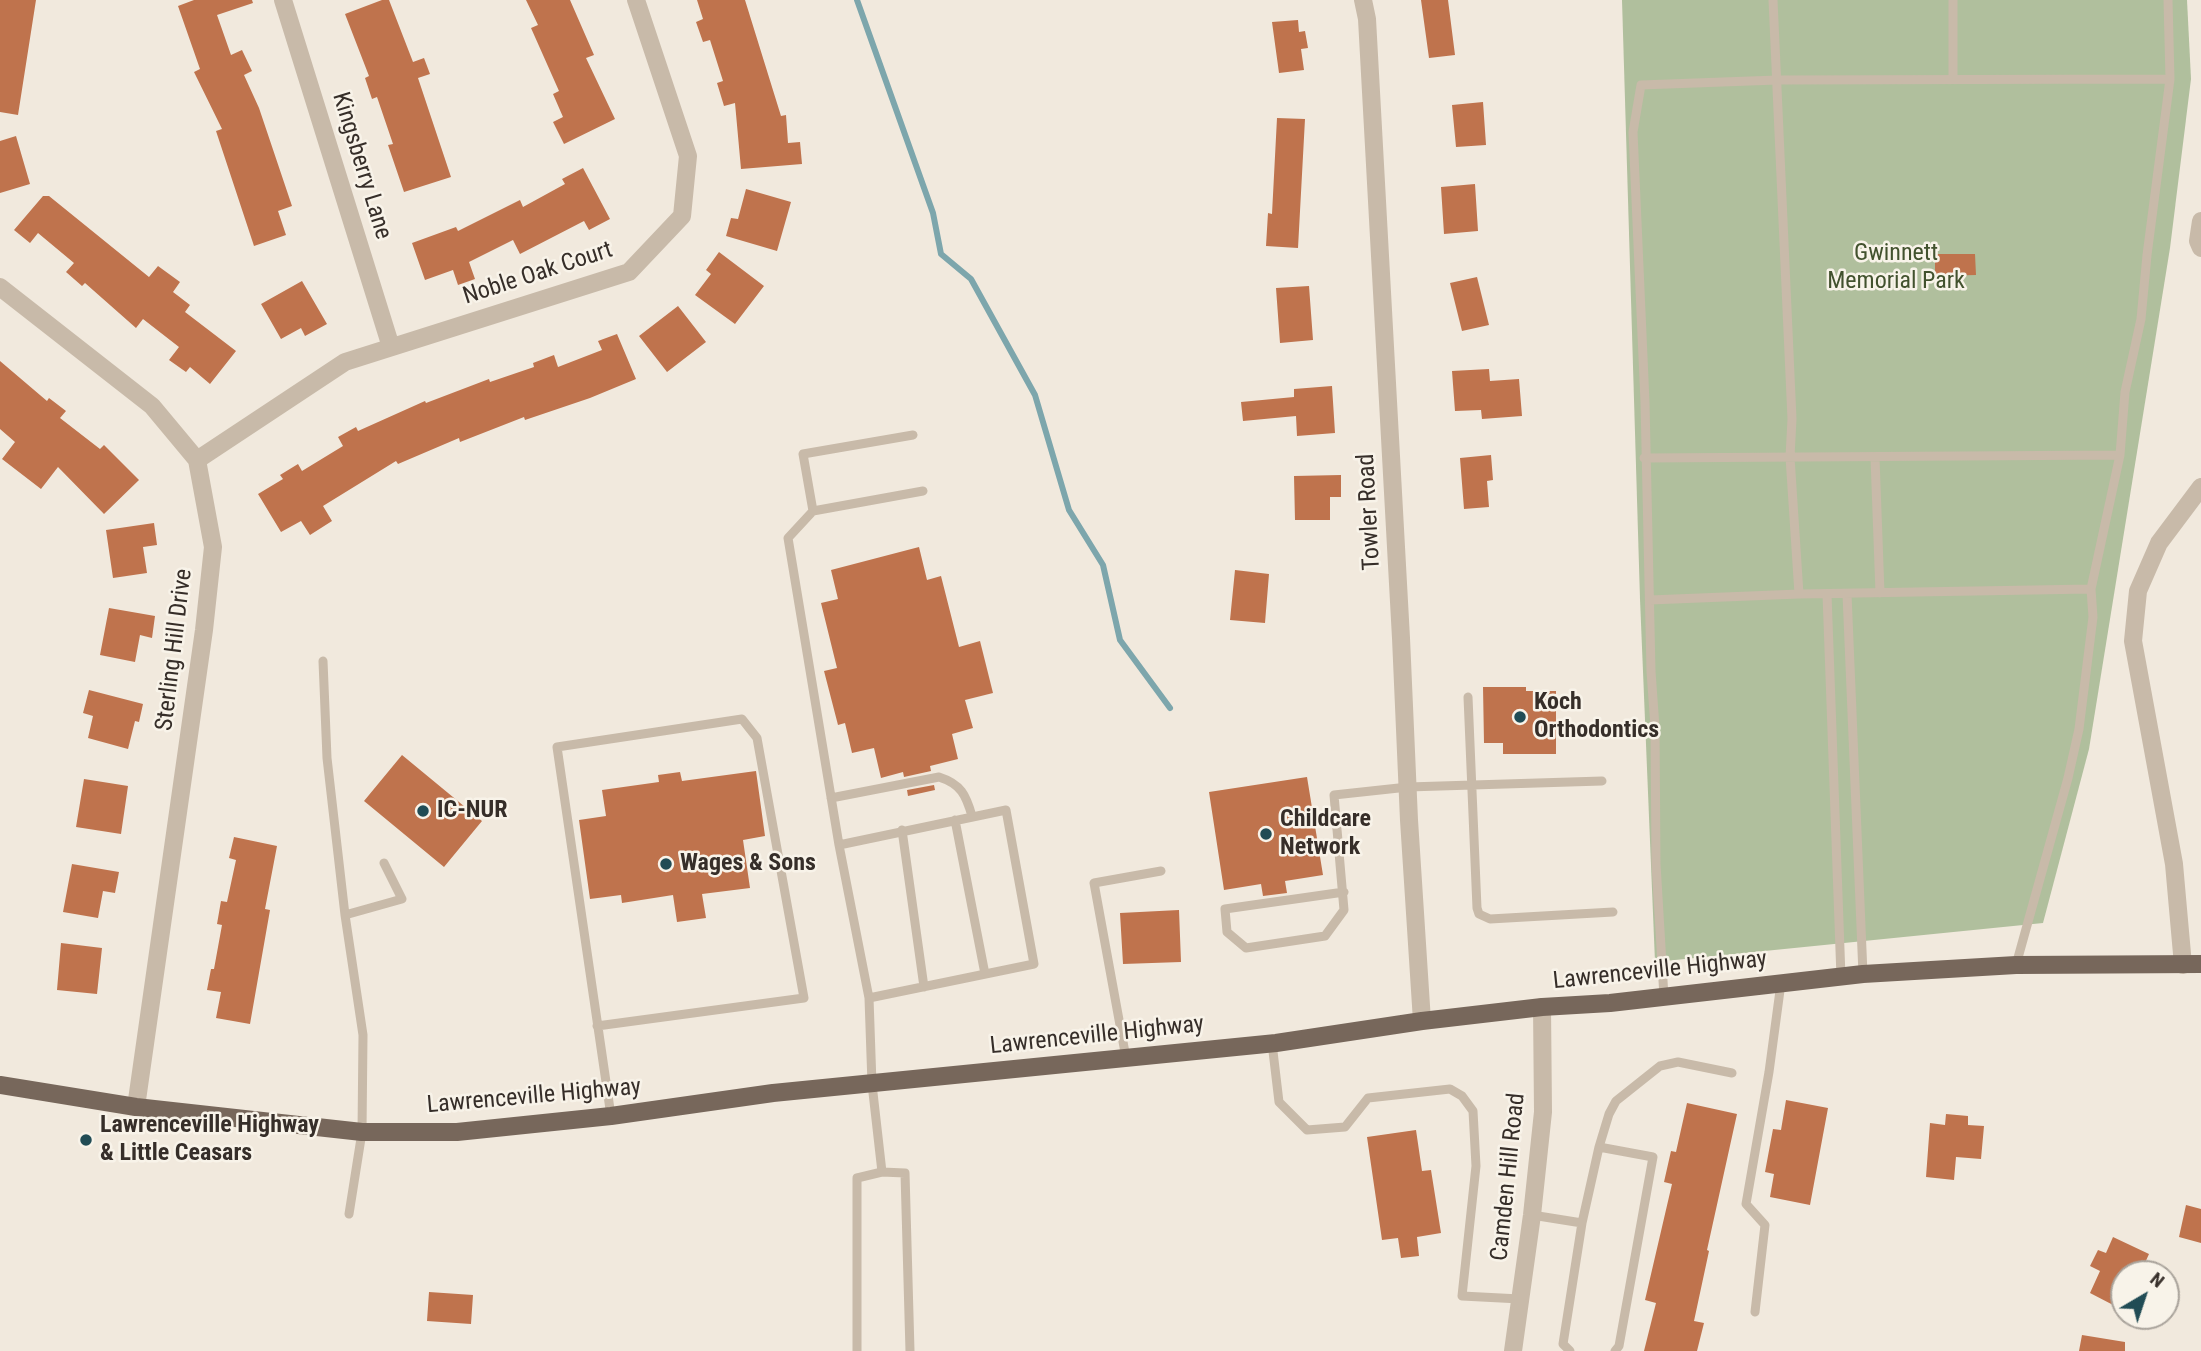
<!DOCTYPE html>
<style>
body{margin:0}
#map{position:relative;width:2201px;height:1351px;overflow:hidden;background:#f1e9dd;font-family:"Roboto Condensed",sans-serif}
canvas{display:block}
.north{position:absolute;left:2110px;top:1260px;width:70px;height:70px;box-sizing:border-box;background:#f8f3e9;border:2px solid #aaa49c;border-radius:50%;rotate:39deg;font-size:19px;font-weight:700;line-height:28px;text-align:center;color:#362e29}
.north::after{content:'';display:block;margin:auto;width:24px;height:32px;background:#214c55;clip-path:polygon(50% 0,100% 100%,50% 72%,0 100%)}
</style>
<div id="map">
<canvas width="2201" height="1351"></canvas>
<div class="north">N</div>
</div>
<script>
const context = document.querySelector('canvas').getContext('2d');
context.lineJoin = 'round';
function fillPath(path, color) {
  context.fillStyle = color;
  context.fill(path, 'evenodd');
}
function strokePath(path, color, width, dash) {
  context.strokeStyle = color;
  context.lineWidth = width;
  context.lineCap = dash ? 'butt' : 'round';
  context.setLineDash(dash || []);
  context.stroke(path);
}
function label(font, color, halo, rows, align = 'center') {
  context.font = font + ' "Roboto Condensed",sans-serif';
  context.lineWidth = 5;
  context.setLineDash([]);
  context.textBaseline = 'middle';
  context.strokeStyle = halo;
  context.fillStyle = color;
  for (const [text, x, y, turn = 0] of rows) {
    context.save();
    context.translate(x, y);
    context.rotate((+turn || 0) * Math.PI / 180);
    context.textAlign = isNaN(turn) ? turn : align;
    if (halo) context.strokeText(text, 0, 0);
    context.fillText(text, 0, 0);
    context.restore();
  }
}
fillPath(new Path2D(`
 M1622,0H2187L2191,79L2170,248L2089,749L2043,923L1655,962L1640,599Z`), '#b0bf9d');
strokePath(new Path2D(`
 M857,0L933,213L941,254L971,279L1035,395L1069,510L1103,565L1120,640L1170,708`), '#7da6ac', 6);
fillPath(new Path2D(`
 M0,0H36L18,115L0,112Z
 M194,0H252L253,3L217,15L231,55L242,50L252,71L244,75L259,108L292,206L278,211L286,235L254,246L216,131L222,129L194,72L200,69L178,6Z
 M382,0H389L413,62L424,58L430,74L418,78L451,177L404,192L388,145L393,144L377,97L372,99L365,78L369,76L345,14Z
 M526,0H570L594,55L586,58L615,119L564,144L553,122L563,117L553,94L559,91L531,28L538,25Z
 M697,0H745L781,116L786,115L788,143L800,142L802,164L741,169L735,103L724,106L717,83L723,81L710,40L703,42L696,22L703,19Z
 M1421,0H1448L1455,55L1429,58Z
 M1298,20L1299,32L1305,31L1308,48L1301,49L1304,70L1279,73L1272,22Z
 M1483,102L1486,145L1456,147L1452,105Z
 M1277,118L1305,119L1298,248L1266,246L1268,213L1272,214Z
 M16,136L30,184L0,193V141Z
 M583,168L610,219L589,230L584,221L520,254L513,240L469,262L475,279L458,285L453,270L425,280L412,243L456,227L458,231L520,200L523,207L565,184L562,179Z
 M1475,184L1478,231L1444,234L1441,187Z
 M746,189L791,202L777,251L726,236L731,218L738,219Z
 M43,196H49L149,277L158,266L180,282L173,292L190,305L185,312L236,351L210,384L190,367L186,372L169,360L179,347L143,319L136,328L85,283L82,286L66,272L74,263L38,233L30,243L14,230Z
 M719,252L764,286L735,324L695,295L711,274L706,270Z
 M1935,254H1975L1976,275L1935,276Z
 M1477,277L1489,325L1462,331L1450,283Z
 M302,281L327,324L305,336L301,328L281,339L261,304Z
 M1309,286L1313,340L1280,343L1276,288Z
 M678,306L706,342L667,372L639,336Z
 M617,334L636,379L590,398L525,420L524,417L460,442L459,438L398,464L396,461L323,506L332,521L310,535L301,521L281,532L258,494L283,479L280,475L298,464L302,471L343,446L338,437L356,427L358,431L425,401L426,403L489,379L490,382L534,367L533,363L554,355L558,367L602,350L598,341Z
 M0,361L47,401L49,398L66,411L60,418L100,449L104,445L139,480L104,514L58,467L41,489L2,459L15,442L0,429Z
 M1489,369L1490,381L1519,379L1522,416L1482,419L1481,410L1455,411L1452,371Z
 M1332,386L1335,433L1297,436L1296,416L1243,421L1241,402L1294,397V389Z
 M1491,455L1493,480L1487,481L1489,507L1464,509L1460,458Z
 M1341,475V497H1330V520H1295L1294,476Z
 M154,523L157,545L143,547L147,573L113,578L106,530Z
 M919,547L927,580L941,576L959,647L980,641L993,693L965,700L973,728L952,734L958,759L930,766L931,771L904,777L903,772L881,778L874,748L852,753L845,723L838,725L824,671L837,668L821,603L838,599L831,570Z
 M1235,570L1269,574L1265,623L1230,620Z
 M109,608L155,616L152,638L140,635L135,662L100,655Z
 M1483,687H1526V691H1556V754H1503V743H1484Z
 M89,690L143,704L139,722L135,721L128,749L88,738L93,716L83,713Z
 M402,755L482,821L444,867L364,801Z
 M756,771L765,836L743,840L750,888L702,894L706,918L677,922L673,895L622,903L621,895L590,899L579,820L606,816L602,790L659,782L658,775L680,772L682,781Z
 M1307,777L1323,875L1285,881L1287,893L1263,896L1261,884L1224,890L1209,792Z
 M84,779L128,786L121,834L76,827Z
 M934,785L935,790L908,796L907,790Z
 M234,837L277,846L265,909L270,910L250,1024L216,1018L221,992L207,990L211,969H214L222,925L217,924L221,901L227,902L236,860L229,858Z
 M72,864L119,872L115,893L103,891L98,918L63,912Z
 M1179,910L1181,962L1123,964L1120,913Z
 M61,943L102,948L97,994L57,990Z
 M1786,1100L1828,1108L1810,1205L1770,1197L1774,1174L1765,1172L1773,1129L1781,1130Z
 M1687,1103L1737,1114L1707,1250L1709,1251L1694,1321L1704,1323L1697,1351H1644L1656,1303L1645,1300L1672,1184L1664,1182L1671,1151L1676,1152Z
 M1946,1114L1968,1116V1125L1984,1126L1981,1159L1956,1157L1954,1180L1926,1177L1930,1123L1945,1125Z
 M1416,1130L1422,1171L1431,1170L1441,1233L1417,1237L1419,1256L1401,1258L1398,1238L1382,1240L1367,1137Z
 M2186,1205L2201,1209V1243L2179,1237Z
 M2113,1237L2149,1254L2140,1274H2124V1293L2117,1307L2090,1293L2100,1271L2090,1266L2098,1250L2106,1253Z
 M429,1292L473,1295L471,1324L427,1321Z
 M2082,1335L2125,1342V1351H2079Z`), '#bf734d');
strokePath(new Path2D(`
 M1773,0L1792,419L1790,457L1799,594
 M2168,0L2170,79
 M1953,78V0
 M1644,458L2120,455
 M1875,458L1880,593
 M813,511L923,491
 M1827,594L1841,977
 M1847,594L1863,974
 M1650,600L1799,594L2091,589
 M323,661L327,758L345,915L363,1035L362,1132L349,1214
 M1468,697L1477,908L1479,914L1490,919L1613,912
 M831,798L939,777C961,784 966,795 972,816
 M955,820L985,974
 M902,830L924,987
 M839,845L788,538L813,511L803,454L913,435
 M1344,892L1225,909L1227,932L1246,948L1325,936L1344,910L1334,795L1408,787L1602,781
 M345,915L402,899L384,863
 M1664,997L1656,864L1655,727L1651,671L1645,402L1633,132L1641,85L1777,80L2170,79L2147,255L2141,319L2125,392L2120,455L2091,589L2093,617L2079,729L2068,778L2016,965
 M869,998L839,845L1006,810L1034,964L869,998L872,1084L882,1172
 M597,1026L804,998L757,738L742,719L557,747L611,1116
 M1272,1043L1279,1102L1307,1130L1345,1127L1368,1098L1450,1089L1462,1096L1473,1111L1476,1166L1462,1296L1520,1299
 M1126,1058L1094,883L1161,871
 M1599,1147L1609,1114L1616,1101L1660,1066L1678,1062L1732,1073
 M1532,1215L1582,1223
 M1755,1312L1765,1225L1746,1204L1769,1072L1781,983
 M857,1351V1178L882,1172L905,1173L910,1351
 M1570,1351L1563,1344L1582,1223L1599,1147L1653,1157L1619,1346L1615,1351`), '#c8baa9', 9);
strokePath(new Path2D(`
 M283,0L391,347
 M1363,0L1367,19L1401,638L1409,820L1422,1021
 M2201,221L2198,241L2201,248
 M0,287L152,406L197,460L213,547L204,630L136,1107
 M197,460L345,362L629,272L682,216L688,156L636,0
 M2183,965L2174,864L2133,641L2138,591L2159,543L2201,487
 M1513,1351L1532,1215L1543,1112L1542,1007`), '#c8baa9', 18);
strokePath(new Path2D(`
 M0,1085L136,1107L362,1132H457L611,1116L773,1093L1276,1043L1422,1021L1542,1007L1610,1003L1863,974L2016,965L2201,964`), '#77675b', 18);
for (const [x, y, r, color] of [
 [1520,717,7,"#214c55"],
 [423,811,7,"#214c55"],
 [1266,834,7,"#214c55"],
 [666,864,7,"#214c55"],
 [86,1140,7,"#214c55"]
]) {
  const dot = new Path2D();
  dot.arc(x, y, r, 0, 2 * Math.PI);
  context.fillStyle = color;
  context.fill(dot);
  strokePath(dot, '#f8f3e9', 2.5);
}
label('24px', '#362e29', '#f8f3e9', [
 ["Kingsberry Lane",361,166,73],
 ["Noble Oak Court",538,274,-18],
 ["Towler Road",1370,512,-93],
 ["Sterling Hill Drive",175,650,-83],
 ["Lawrenceville Highway",1660,971,-6],
 ["Lawrenceville Highway",1097,1036,-6],
 ["Lawrenceville Highway",534,1097,-5],
 ["Camden Hill Road",1509,1177,-84]
]);
label('24px', '#42522e', '#f8f3e9', [
 ["Gwinnett",1896,254],
 ["Memorial Park",1896,282]
]);
label('bold 24px', '#362e29', '#f8f3e9', [
 ["Koch",1534,703],
 ["Orthodontics",1534,731],
 ["IC-NUR",437,811],
 ["Childcare",1280,820],
 ["Network",1280,848],
 ["Wages & Sons",680,864],
 ["Lawrenceville Highway",100,1126],
 ["& Little Ceasars",100,1154]
], 'left');
</script>
